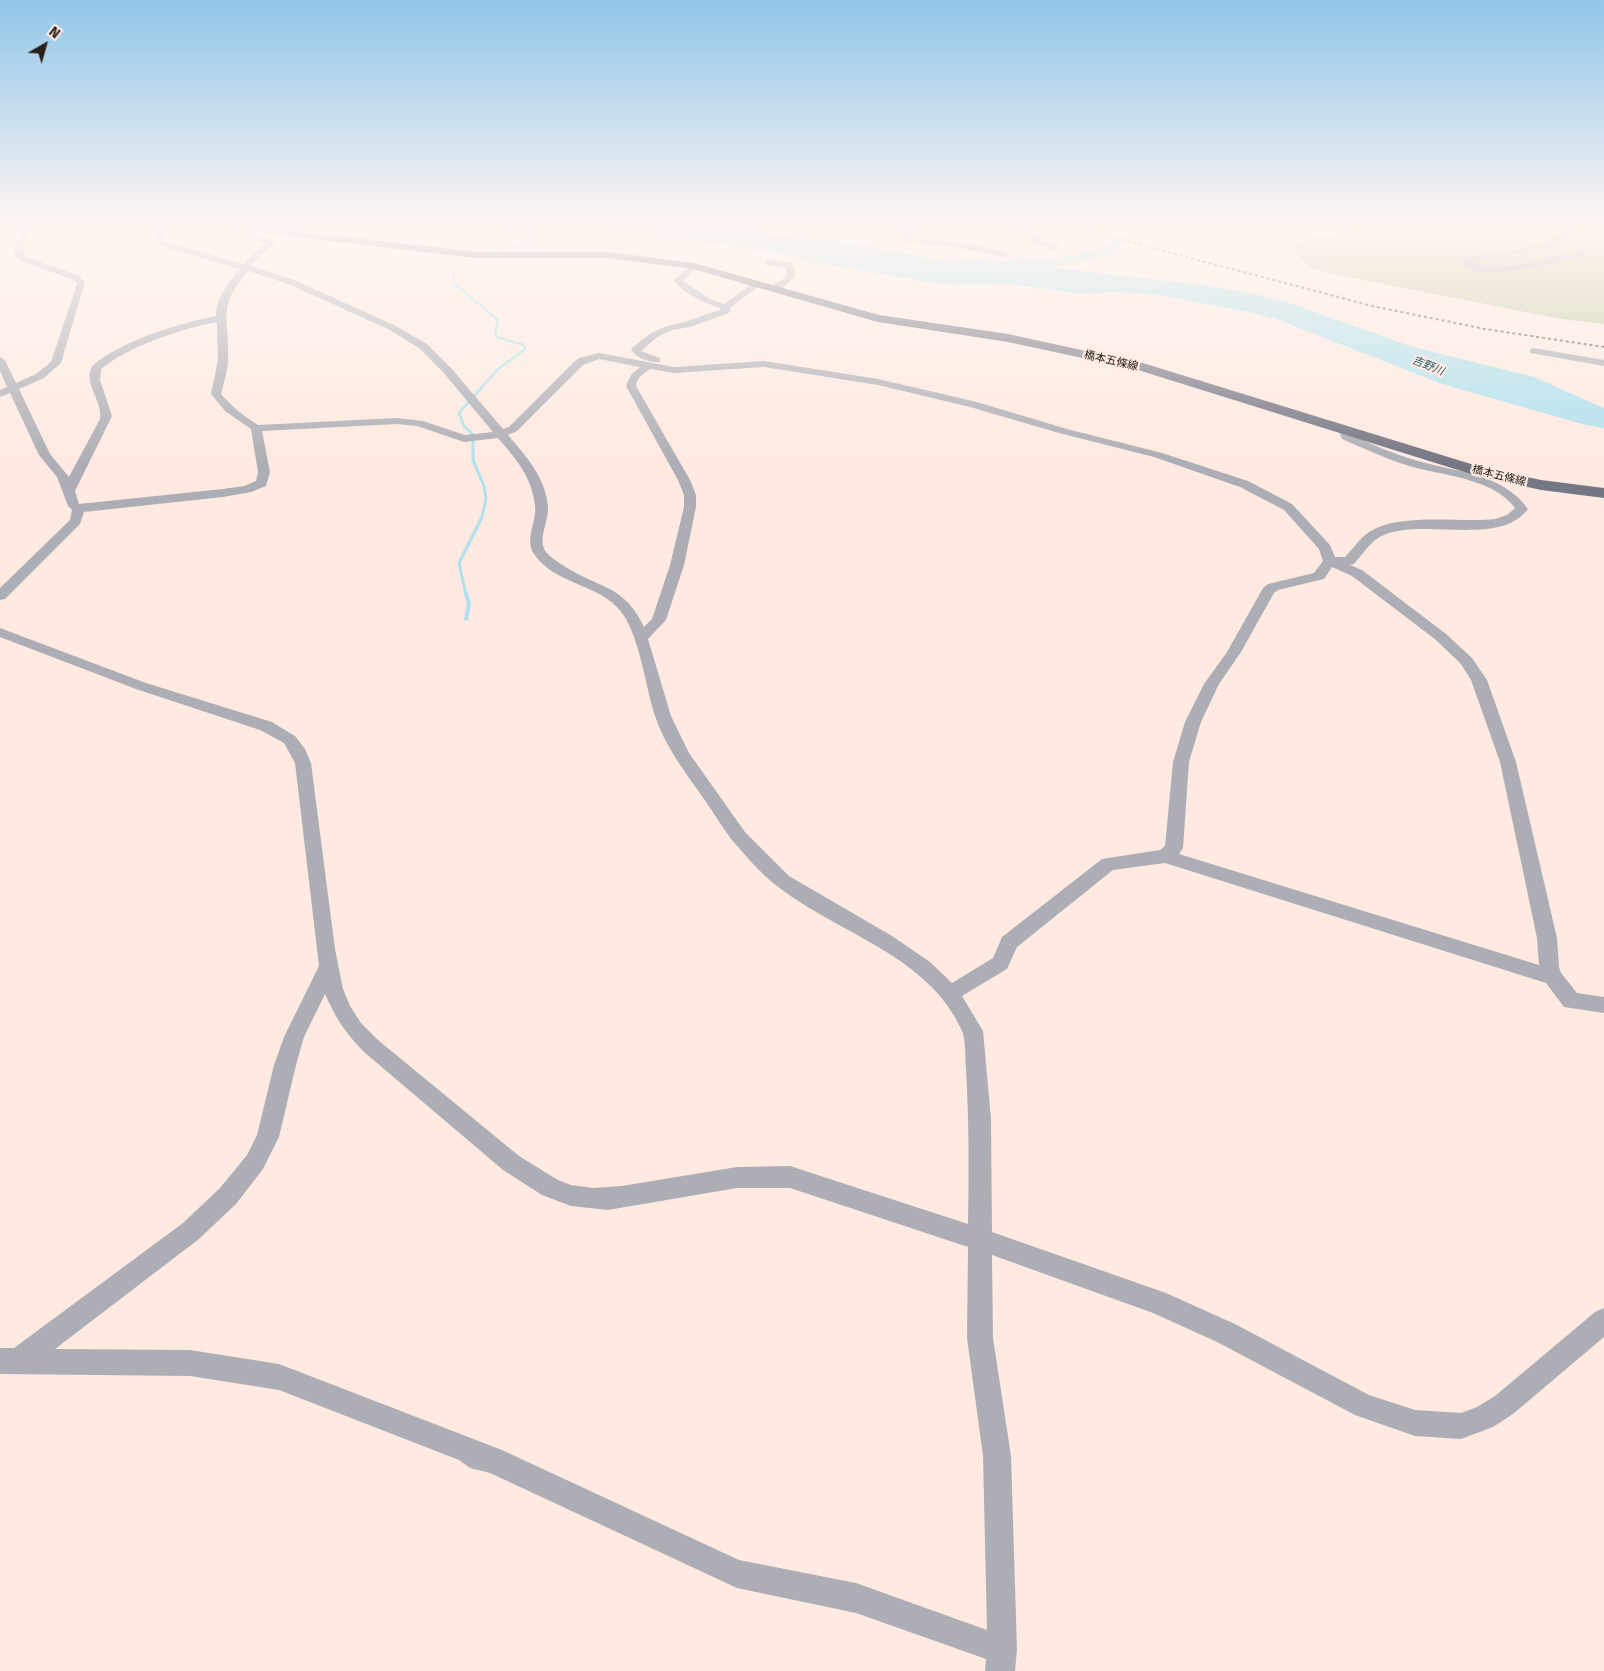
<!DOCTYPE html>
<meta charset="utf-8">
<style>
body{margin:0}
#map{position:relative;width:1604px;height:1671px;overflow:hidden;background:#feeae1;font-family:"Fira Sans",sans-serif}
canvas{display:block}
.north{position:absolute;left:20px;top:20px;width:50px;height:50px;-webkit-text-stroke:4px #feeae1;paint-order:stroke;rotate:38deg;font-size:14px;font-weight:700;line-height:20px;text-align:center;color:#28211d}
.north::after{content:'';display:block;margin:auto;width:18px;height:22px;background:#28211d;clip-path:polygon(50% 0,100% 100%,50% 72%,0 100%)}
</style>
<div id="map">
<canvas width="1604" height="1671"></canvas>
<div class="north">N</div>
</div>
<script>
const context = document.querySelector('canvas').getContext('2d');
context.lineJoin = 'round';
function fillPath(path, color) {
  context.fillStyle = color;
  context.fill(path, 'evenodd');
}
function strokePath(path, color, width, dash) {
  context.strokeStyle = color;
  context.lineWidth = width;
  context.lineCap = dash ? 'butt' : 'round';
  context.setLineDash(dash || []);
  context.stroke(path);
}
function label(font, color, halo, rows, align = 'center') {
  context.font = font + ' "Fira Sans","Noto Sans JP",sans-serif';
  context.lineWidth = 4.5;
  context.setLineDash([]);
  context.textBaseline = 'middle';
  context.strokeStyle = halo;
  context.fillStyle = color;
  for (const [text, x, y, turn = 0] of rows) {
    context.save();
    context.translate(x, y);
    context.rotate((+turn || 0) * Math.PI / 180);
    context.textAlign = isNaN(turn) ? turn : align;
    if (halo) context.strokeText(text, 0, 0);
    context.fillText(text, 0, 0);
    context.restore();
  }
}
fillPath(new Path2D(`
 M1369,229H1604V324L1561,319L1338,275L1307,267L1293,248L1307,238Z`), '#c6caa5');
fillPath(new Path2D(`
 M612,229H743L787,237L823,238L951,262L968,260L1040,266L1212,286L1250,293L1290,303L1410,346L1534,377L1604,408V428L1582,424L1439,383L1279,320L1244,311L1157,295L1114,292L1080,294L1011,284L966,285L927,282L818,263H802L799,256Z`), '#afe0ed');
strokePath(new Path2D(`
 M489,251L521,246L539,239L533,233L508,229
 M454,276L453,282L498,320L495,333L497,337L524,345L525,349L497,370L481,388`), '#afe0ed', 2.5);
strokePath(new Path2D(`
 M466,595L459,563L482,517L486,498L484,486L473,460V435L464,426L459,413L482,387`), '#afe0ed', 3);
strokePath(new Path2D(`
 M466,594L469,604L466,619`), '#afe0ed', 4);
fillPath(new Path2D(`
 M1122,237L1128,241L1112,253L1079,263L1049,267L1018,265L987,278L980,274L982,271L1016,257L1049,259L1073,256L1104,247Z`), '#afe0ed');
fillPath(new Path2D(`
 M20,229H28L23,248L24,256L77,275L85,282L61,363L44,378L19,389L50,454L69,477L100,419C103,401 83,384 92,366C121,341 179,323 216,316C216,297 229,283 240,269L161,246L155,238L160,229H168L163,238L167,242L244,264L252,254L267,243L220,229H233L277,242L258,258L251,266L294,280L394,325L427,344L451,368L503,429L509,427L575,361L579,358L599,353L674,367L764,361L878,379L977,402L1067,429L1162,453L1248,481L1292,504L1330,545L1335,557H1345C1353,549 1360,538 1369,532C1400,512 1459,523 1495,519L1507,515L1515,508C1492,477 1441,476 1406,465C1384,458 1363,448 1342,439L1338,429L1340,427H1348L1351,435C1372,444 1393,454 1415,460C1454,472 1503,473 1528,509C1500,547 1424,518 1384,535C1371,540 1363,554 1354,564L1350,565L1362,570L1446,634L1472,658L1487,680L1516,762L1557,938L1559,967L1561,973L1577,993L1604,997V1013L1564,1007L1546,983L1165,863L1113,870L1017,947L1007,969L962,996L983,1031L991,1119L992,1232L1166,1293L1235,1324L1369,1395L1415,1410L1461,1413L1477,1407L1495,1396L1595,1312L1604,1308V1337L1513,1414L1493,1427L1461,1439L1415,1436L1355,1415L1217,1342L1153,1313L992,1255L993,1338L1011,1456L1017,1650L1015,1671H985L986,1659L856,1613L737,1588L490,1473L470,1468L459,1460L279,1390L190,1376L0,1374V1348H14L183,1223L220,1188L247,1155L257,1135L274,1065L284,1037L319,966L295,763L284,743L260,730L136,689L0,637V628L146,683L272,722L295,736L305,749L311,763L335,949L343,989L350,1006L361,1023L378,1040L519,1156L558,1180L571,1185L594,1188L622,1186L737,1167L790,1166L968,1224C969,1172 969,1121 966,1070C965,1058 966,1041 962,1031C929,955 836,933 777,886C762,875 744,854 732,840C722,827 713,812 704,799C685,772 664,745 654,713C645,683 641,647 626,619C606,583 556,587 534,554C524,539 537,522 535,506C532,477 516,459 498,438L464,442L417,426L397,424L262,431L270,472L266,486L251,492L223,497L84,512L80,524L5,599L0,600V588L70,520L72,510L68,506L57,477L39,455L10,393L0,397V390L7,387L0,371V357L5,360L16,383L36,374L51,362L76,287L77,283L71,279L18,260L14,251ZM248,271L288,284L388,329L419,348L443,372L493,432L465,435L423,421L397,418L258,425C244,416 232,407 221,394C224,382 228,370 228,359C230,314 216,310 248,271ZM217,322L218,360L211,394L225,411L251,429L258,472L256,481L244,486L223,489L79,504L75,491L112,416L100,380L101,369C127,347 183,328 217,322ZM599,359L640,367L631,375L626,386L678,480L684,495V507L670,565L652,619L644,627C625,585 598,588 564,566C558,562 551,558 546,552C537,539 549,522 548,507C546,478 526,456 508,435L517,431L583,365ZM764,367L878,385L970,407L1059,433L1154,457L1240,487L1284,510L1319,549L1323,561L1314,573L1268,584L1263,588L1227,652L1204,684L1185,722L1173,762L1165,846L1160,850L1102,859L1002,937L993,958L952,983L930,962L892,936L789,876L745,832L689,753L671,716L648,639L666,620L684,565L696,507V495L690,480L636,386C637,377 644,373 651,369L674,373ZM1332,567L1352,576L1436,640L1461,664L1471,680L1500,762L1537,938L1539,965L1179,854L1183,848L1189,762L1201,722L1219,684L1241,652L1274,593L1278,590L1324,579ZM325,994C335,1017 346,1034 364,1052L503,1170L542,1195L571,1206L608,1210L737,1188H790L968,1247L967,1338L983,1456L987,1630L856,1583L739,1560L502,1450L279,1364L190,1350L55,1349L199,1239L236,1204L263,1169L279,1137L296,1065L304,1037Z
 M891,229L914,230L915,232L910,238L959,242L1005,251L1009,254L1005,257L959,248L903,242L899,240L905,233Z
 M999,229H1015L1042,234L1043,236L1040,240L1059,245L1055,250H1049V247L1031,244L1030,242L1033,237Z
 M1568,229H1577C1544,265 1505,246 1472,263C1509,271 1546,259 1582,250L1585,251V255C1558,262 1486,283 1463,265L1465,259C1502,249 1537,254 1568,229Z
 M768,260L792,263L796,274C790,283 782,291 770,290V286L781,281L787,274L785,267L765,265V261Z
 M694,263L698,266L683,281L710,299L724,304L755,282H761L762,284L731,307L729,313L690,327L672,330L657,337L641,351L660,358V362C650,363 636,358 631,350L632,348L651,333L667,326L685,322L722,309C706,303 684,295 674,280Z
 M1534,348L1604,360V366L1530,353V349Z`), '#adaeb5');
fillPath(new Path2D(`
 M248,229H279L476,252H608L694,263L879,315L1008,334L1146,364L1484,468L1541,480L1604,488V498L1541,490L1474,475L1138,370L1008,342L878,322L693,269L608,258H476L253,232Z`), '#767785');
strokePath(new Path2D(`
 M1081,229L1372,306L1485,329L1604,347`), '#695e58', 2, [3, 3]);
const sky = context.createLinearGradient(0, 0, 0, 463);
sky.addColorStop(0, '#91c6ea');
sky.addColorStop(0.49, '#fff6f2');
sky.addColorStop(1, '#fff6f200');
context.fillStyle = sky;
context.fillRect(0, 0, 1604, 463);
label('11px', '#28211d', '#feeae1', [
 ["橋本五條線",1111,361,13],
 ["橋本五條線",1499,476,14]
]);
label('italic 11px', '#21606e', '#feeae1', [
 ["吉野川",1428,366,22]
]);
</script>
